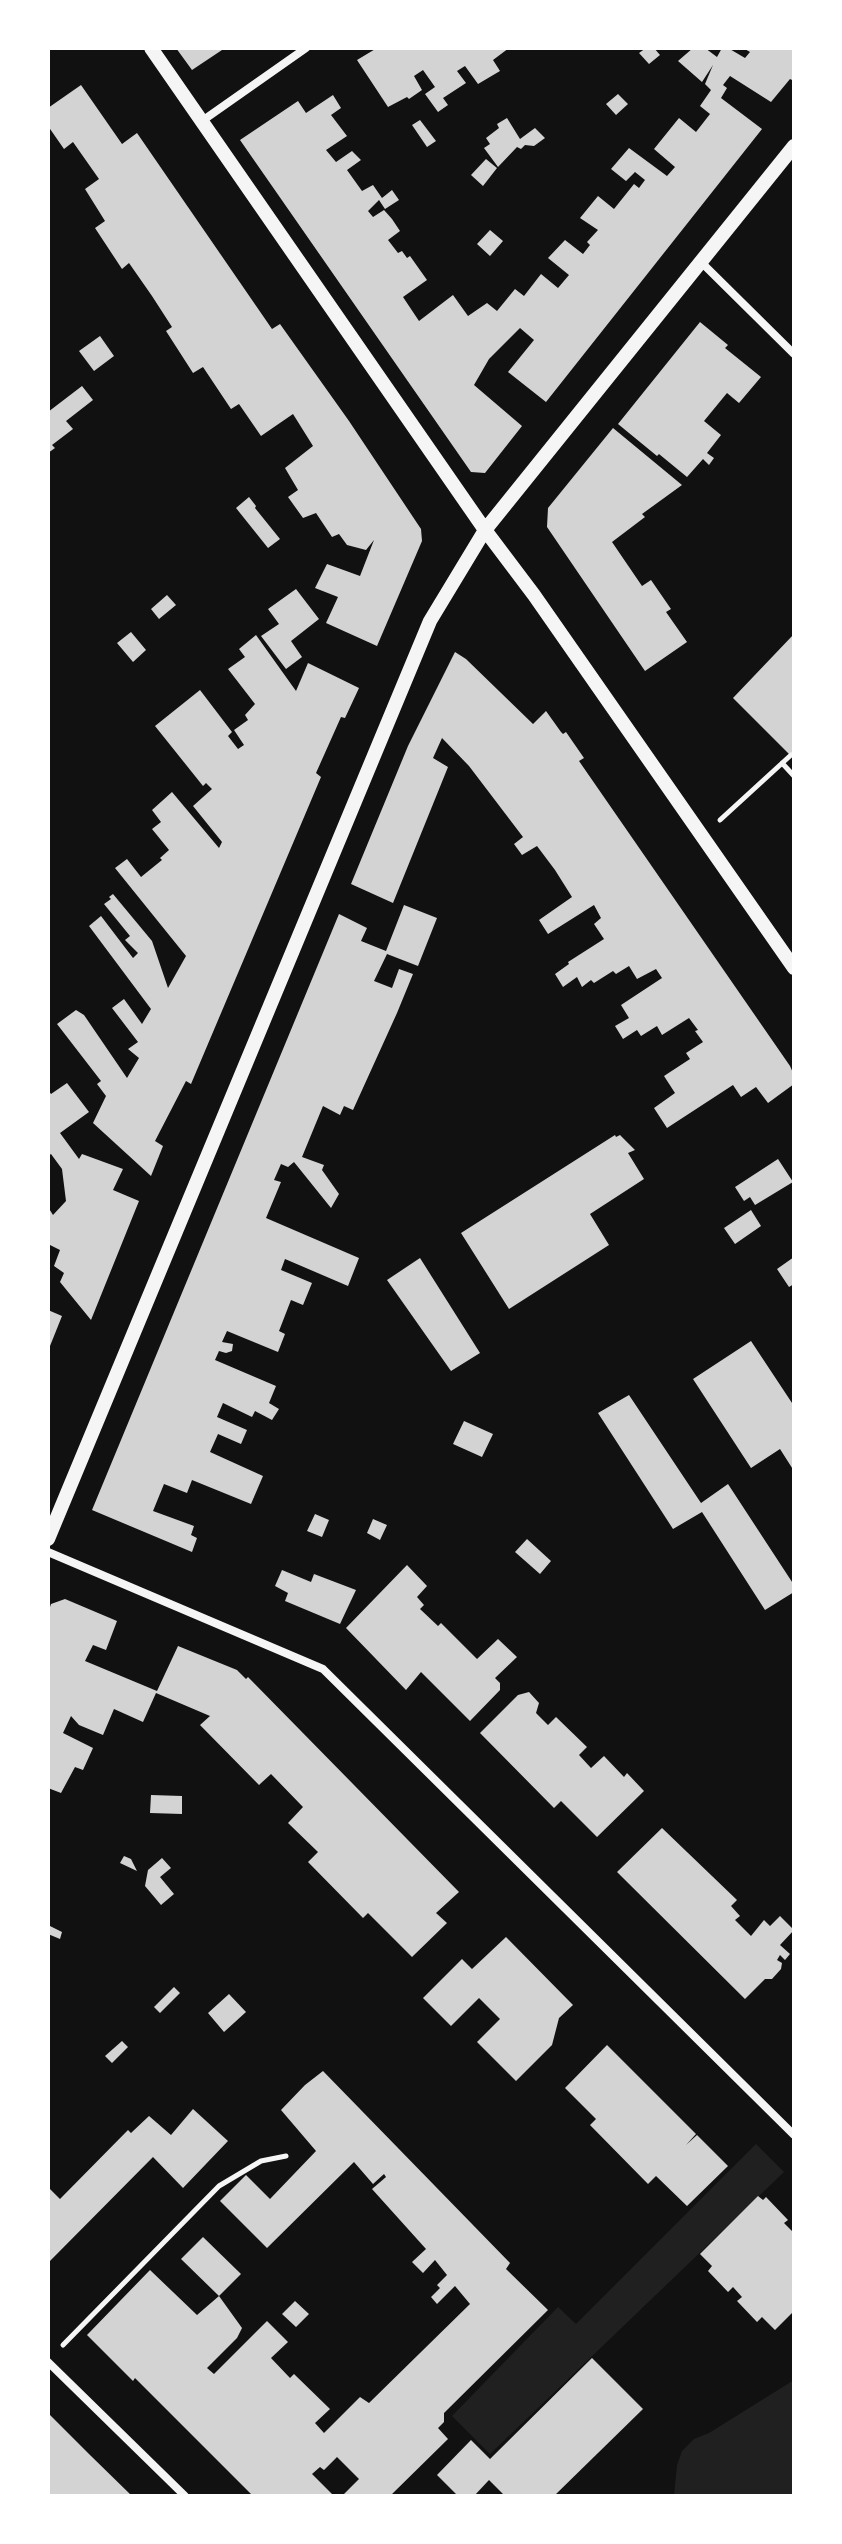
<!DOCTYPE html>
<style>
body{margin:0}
#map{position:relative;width:842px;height:2544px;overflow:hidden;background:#111;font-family:"Source Sans 3",sans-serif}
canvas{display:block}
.frame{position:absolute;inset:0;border:50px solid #fff;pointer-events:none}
</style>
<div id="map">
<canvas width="842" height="2544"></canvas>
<div class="frame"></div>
</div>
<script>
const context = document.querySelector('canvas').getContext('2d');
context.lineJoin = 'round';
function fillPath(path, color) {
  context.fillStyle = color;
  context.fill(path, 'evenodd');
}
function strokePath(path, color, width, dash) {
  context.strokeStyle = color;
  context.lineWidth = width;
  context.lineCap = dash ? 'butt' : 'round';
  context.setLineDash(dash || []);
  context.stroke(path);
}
fillPath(new Path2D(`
 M756,2144L784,2172L490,2454L452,2416L558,2307L576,2324Z
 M794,2380V2496H674L677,2465L682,2451L694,2439L709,2433Z`), '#202020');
fillPath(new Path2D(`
 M176,48H225L192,70Z
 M377,48H509L493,60L500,71L478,84L465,66L457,71L466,83L443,98L448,105L438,112L425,94L435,87L423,70L414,76L422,90L409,99L407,97L388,107L357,60Z
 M646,48H654L660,55L649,64L639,53Z
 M693,48H705L717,57L722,48H728L745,58L750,52L743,48H794V81L790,79L771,102L730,76L723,85L727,88L721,98L762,129L546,402L508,372L534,340L520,328L489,359L474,385L522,426L485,473L471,472L240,140L298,101L306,113L333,95L341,108L331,115L347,136L326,150L336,162L352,151L361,160L347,170L362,191L373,185L382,198L392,190L399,200L385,209L379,200L368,211L373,217L384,210L392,219L400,231L388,240L398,253L402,251L407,258L410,256L427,280L403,297L419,321L453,295L468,316L487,303L497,311L515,289L524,296L541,274L558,288L569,275L548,258L565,240L583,254L590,245L587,242L598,230L580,218L598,196L614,209L634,184L639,188L645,180L635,172L626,181L611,169L629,148L667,176L675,167L654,149L679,118L696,132L710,114L700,106L711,90L705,84L713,65L702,82L678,61Z
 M81,85L122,144L137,133L272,329L280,324L349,421L421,529L422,541L377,646L326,623L338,597L315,588L327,564L360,576L374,540L366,550L347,545L339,534L332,537L316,513L303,518L288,497L298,490L285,468L313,446L293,414L261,436L239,404L231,409L203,367L193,373L166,331L172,327L152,296L129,263L122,269L95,228L105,221L85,189L99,179L73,142L64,149L48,126V108Z
 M618,94L628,104L616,115L606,104Z
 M507,118L520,139L535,128L545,138L534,146L525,145L521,149L517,147L498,167L484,148L490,144L486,138L499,128L497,124Z
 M420,120L436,141L427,147L412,125Z
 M486,159L497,168L483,186L471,175Z
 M490,230L503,241L490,256L477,244Z
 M700,322L728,345L725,348L761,377L739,403L727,393L704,421L721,435L707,453L714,458L709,465L703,459L687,477L659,454L657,456L618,424Z
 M100,336L114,356L94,371L79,351Z
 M82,386L93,400L66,421L73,429L52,445L55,448L48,453V412Z
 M613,428L682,485L642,514L645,517L612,542L642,586L651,580L671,609L666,612L687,642L645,671L547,527L548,508Z
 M249,497L256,506L255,508L280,539L268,548L236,508Z
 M296,589L319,619L291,641L302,657L286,669L261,636L279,624L268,609Z
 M167,595L176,605L159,619L151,609Z
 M131,632L146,650L133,662L117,643Z
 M794,634V759L733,698Z
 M256,635L296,691L308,663L359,688L345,718L341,717L316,773L321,777L191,1084L186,1081L155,1141L163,1146L151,1176L93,1123L106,1096L97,1084L101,1081L57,1024L76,1010L84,1015L127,1078L139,1058L128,1049L138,1042L112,1008L124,999L142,1024L151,1009L89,926L101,916L133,958L138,953L125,940L130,936L104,904L111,899L109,897L113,894L152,941L168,988L186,956L115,868L127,859L141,877L162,860L160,858L169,850L152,829L161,822L152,810L172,792L219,848L222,842L193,806L212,789L206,783L203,786L155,726L200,690L232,732L228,736L238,749L244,745L234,730L248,720L245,715L255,704L228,669L245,657L239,649Z
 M455,652L466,659L533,724L546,711L561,732L563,734L566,732L584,758L579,761L790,1066L794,1075V1084L768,1103L756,1087L741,1097L733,1085L667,1128L654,1108L675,1093L664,1076L690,1059L686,1053L703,1042L695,1031L698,1030L689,1018L662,1035L657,1026L641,1036L637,1030L623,1039L615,1026L629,1018L621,1005L662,978L656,969L637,979L629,966L616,974L613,971L594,983L591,980L582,987L577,977L563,987L555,974L569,964L568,962L604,939L594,924L601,918L594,905L548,934L539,920L572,897L555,870L537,846L522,855L514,844L523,837L469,766L442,738L433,758L448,767L393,903L351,884L408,746Z
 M404,905L437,918L418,966L387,954L374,981L392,988L399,969L413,974L397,1013L353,1110L344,1106L340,1115L323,1106L302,1157L324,1165L322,1170L339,1194L331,1208L294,1162L288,1167L281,1164L274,1180L281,1182L266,1218L359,1258L348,1286L285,1259L281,1270L312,1283L303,1305L291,1300L279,1331L285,1334L278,1352L227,1331L222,1342L233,1344L232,1351L226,1353L219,1351L215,1360L276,1386L269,1403L279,1409L272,1420L255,1411L252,1417L223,1403L217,1417L247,1430L241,1444L218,1434L210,1452L263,1476L251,1504L192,1480L187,1493L164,1484L153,1511L194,1526L191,1535L197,1538L192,1552L92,1510L339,914L367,928L361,941L386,951Z
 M67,1083L89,1112L60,1133L79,1159L82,1154L123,1169L113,1190L139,1201L91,1320L60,1282L64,1273L54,1266L60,1250L48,1244V1207L53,1215L66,1201L62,1169L51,1154L48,1156V1090L51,1094Z
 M615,1135L616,1137L620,1135L635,1150L628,1153L644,1179L590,1214L609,1245L509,1309L461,1233Z
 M778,1159L793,1182L755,1205L750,1197L744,1201L735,1187Z
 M751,1210L761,1226L735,1244L724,1228Z
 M794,1257V1284L789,1287L777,1269Z
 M420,1258L480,1353L451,1371L387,1280Z
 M48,1310L62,1316L48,1351Z
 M751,1341L794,1406V1471L780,1449L751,1468L693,1379Z
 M629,1395L701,1503L728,1484L794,1585V1592L765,1610L702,1512L673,1529L598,1413Z
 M464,1421L493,1434L482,1457L453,1444Z
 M315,1514L329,1520L322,1537L307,1531Z
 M373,1519L387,1525L380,1540L367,1533Z
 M527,1539L551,1561L540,1574L515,1552Z
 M407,1565L427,1586L417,1597L424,1605L420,1609L438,1626L441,1623L477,1659L498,1639L517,1657L495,1678L500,1683V1690L470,1721L421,1672L406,1690L346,1628Z
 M282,1570L311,1582L314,1574L356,1590L340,1624L285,1601L288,1593L275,1586Z
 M65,1599L117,1621L106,1650L93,1645L85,1661L157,1691L178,1646L237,1670L246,1679L248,1677L459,1892L436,1913L447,1923L412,1957L368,1913L363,1918L308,1862L318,1852L288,1823L303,1807L271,1774L259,1785L200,1725L210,1716L156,1693L143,1722L114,1709L103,1735L79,1725L71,1716L63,1733L93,1748L83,1770L75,1767L61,1793L48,1788V1613L51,1604Z
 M529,1692L539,1703L536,1713L548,1725L556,1717L587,1747L579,1755L591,1768L604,1756L624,1777L627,1773L644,1791L597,1837L561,1801L554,1808L480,1733L518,1695Z
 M151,1795L182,1796V1814L150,1813Z
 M662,1828L737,1900L731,1906L740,1916L735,1920L751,1936L764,1920L770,1926L780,1916L794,1930L780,1945L790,1954L785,1960L780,1955L777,1960L782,1963L781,1969L772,1979H765L745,1999L617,1872Z
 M124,1856L131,1859L137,1871L120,1863Z
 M162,1858L171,1868L160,1877L174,1894L161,1905L145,1886L148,1870Z
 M48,1925L62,1932L60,1939L48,1934Z
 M506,1937L573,2005L559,2018L552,2045L516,2081L477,2042L500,2019L479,1998L451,2026L423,1998L462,1959L472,1969Z
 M174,1987L180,1993L160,2013L154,2007Z
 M229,1994L246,2012L224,2032L208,2013Z
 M122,2041L128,2047L112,2063L105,2056Z
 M607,2045L696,2134L686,2145L697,2135L728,2166L687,2206L656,2176L648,2184L590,2125L596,2119L565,2088Z
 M323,2071L510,2263L506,2269L548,2310L444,2413V2422L438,2428L448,2439L390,2496H342L359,2479L337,2457L324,2470L320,2467L312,2474L334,2496H253L135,2378L133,2381L87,2335L150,2270L197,2315L219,2296L242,2328L237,2338L207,2368L214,2374L267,2321L288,2342L271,2358L290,2378L294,2374L330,2409L315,2423L324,2433L360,2397L369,2403L470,2304L455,2286L437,2304L431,2297L440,2288L437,2285L447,2275L435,2260L423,2273L412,2262L426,2249L372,2189L386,2177L384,2174L373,2184L354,2162L267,2248L220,2201L246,2175L270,2199L316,2151L281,2110L305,2085Z
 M193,2109L228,2141L183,2188L153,2157L48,2263V2187L60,2199L128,2130L131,2133L149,2116L171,2135Z
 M758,2196L763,2200L766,2197L788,2220L784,2223L794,2233V2311L775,2330L762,2317L757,2322L737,2301L742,2297L733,2287L728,2292L708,2271L712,2266L700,2254Z
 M203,2237L241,2274L219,2296L181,2259Z
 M295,2301L309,2314L296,2327L282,2314Z
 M592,2358L643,2409L554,2496H505L489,2480L474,2496H458L437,2475L471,2440L490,2459Z
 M48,2413L90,2455L132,2496H48Z`), '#d3d3d3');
strokePath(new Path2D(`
 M782,763L794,776
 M720,820L791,755
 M63,2345L219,2186L261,2161L286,2156`), '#f5f5f5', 5);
strokePath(new Path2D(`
 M202,121L306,48
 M701,262L794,354
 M48,1552L323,1669L794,2135
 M48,2362L185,2496`), '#f5f5f5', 8);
strokePath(new Path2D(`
 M151,48L485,530L534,595L794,968
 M48,1539L430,621L485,530L794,146`), '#f5f5f5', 14);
</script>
